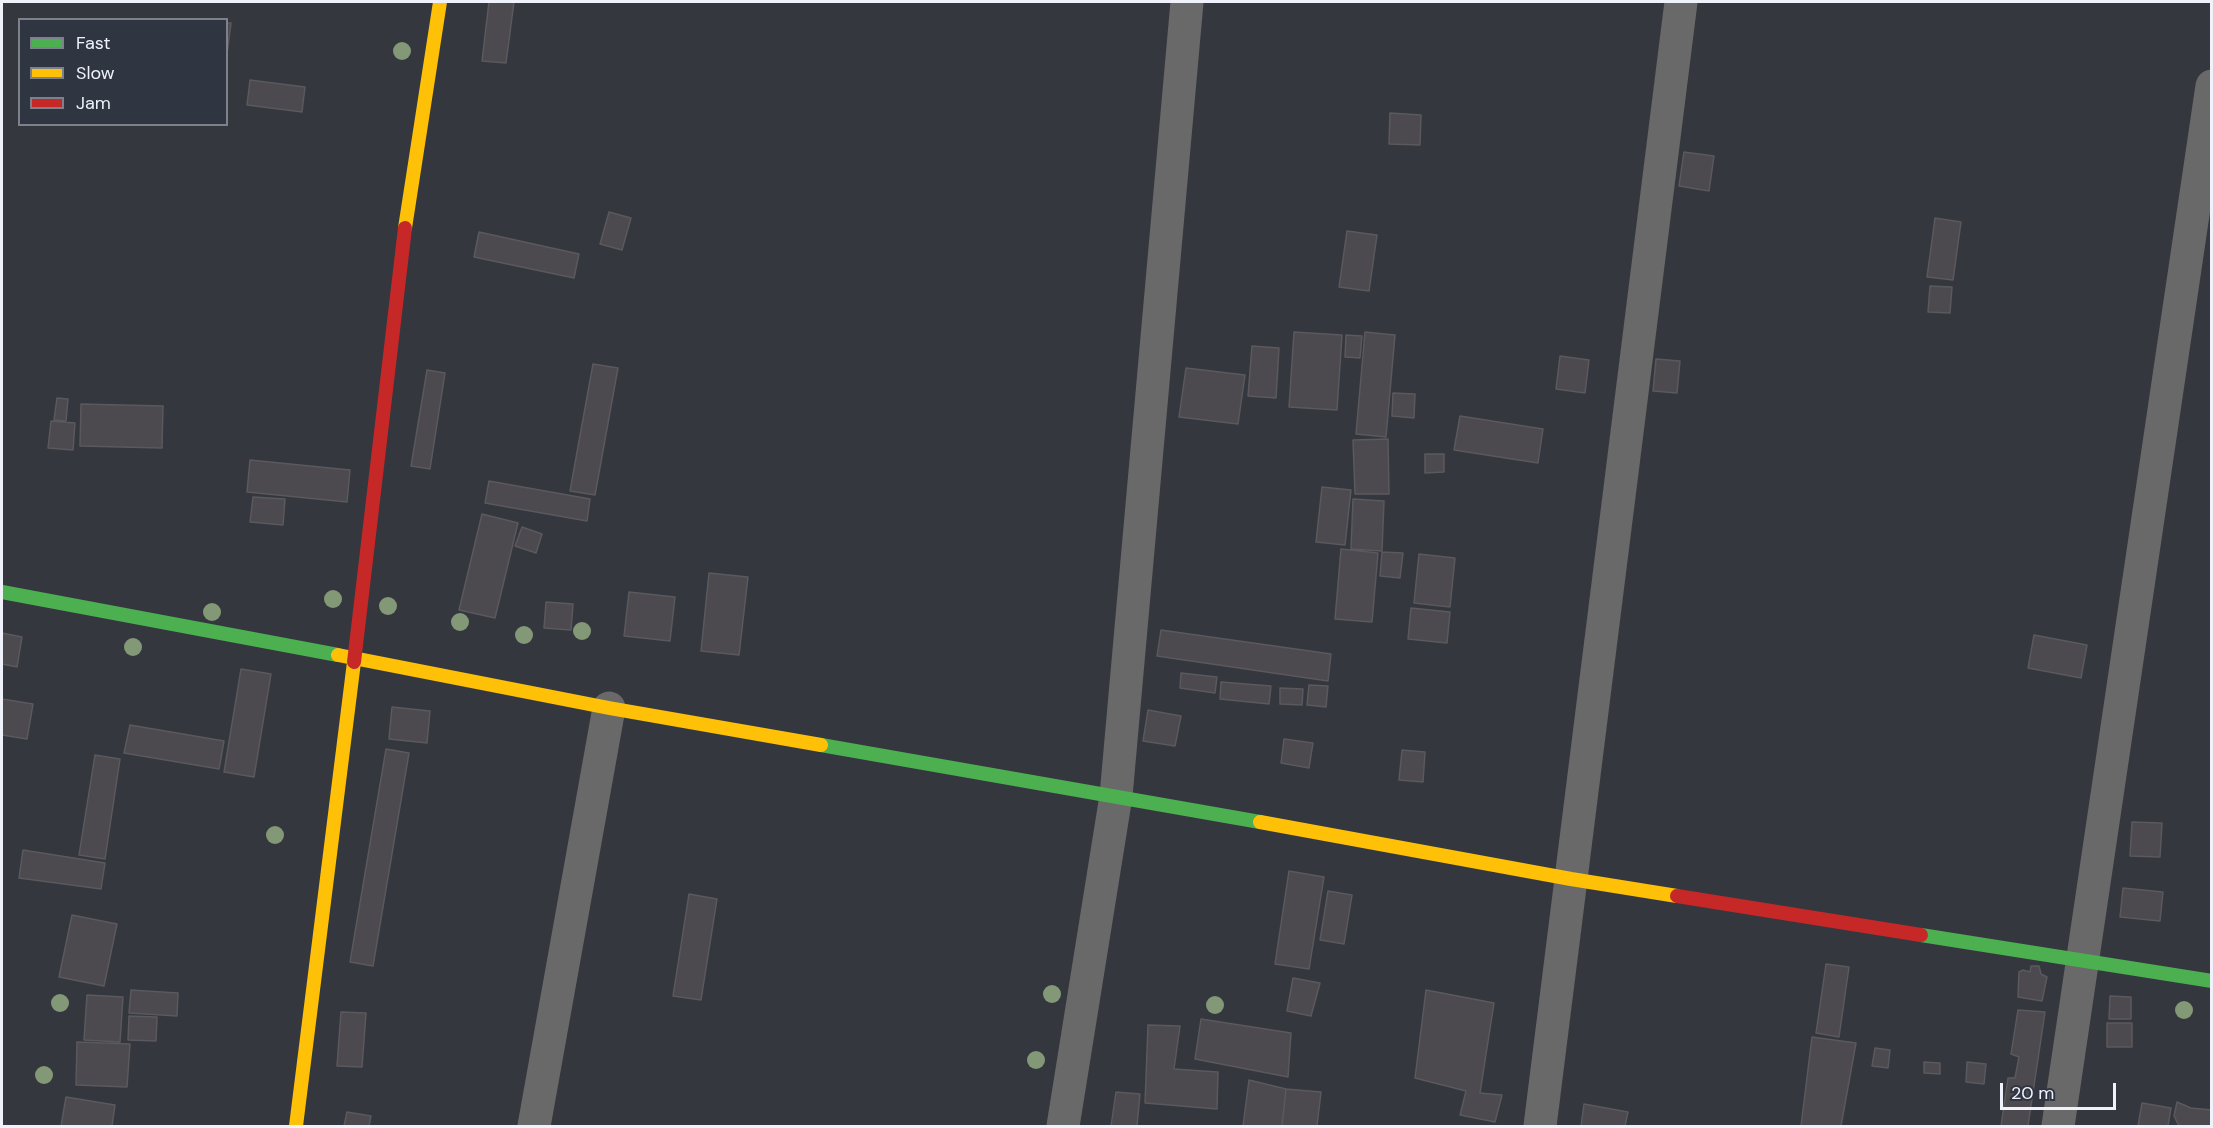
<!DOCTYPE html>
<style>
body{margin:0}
#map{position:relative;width:2213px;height:1128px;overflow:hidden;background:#34373e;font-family:"DM Sans",sans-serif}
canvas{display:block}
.frame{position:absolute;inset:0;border:3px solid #eff2fa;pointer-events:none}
.legend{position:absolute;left:18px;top:18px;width:210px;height:108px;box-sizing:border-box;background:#303542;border:2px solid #7c818c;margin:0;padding:8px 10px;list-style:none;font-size:18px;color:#eff2fa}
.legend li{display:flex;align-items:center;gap:12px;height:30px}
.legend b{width:30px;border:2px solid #7c818c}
.scale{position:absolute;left:2000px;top:1083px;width:116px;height:27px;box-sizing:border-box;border:3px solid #eff2fa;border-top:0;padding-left:8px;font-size:18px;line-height:21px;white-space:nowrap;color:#eff2fa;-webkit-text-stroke:4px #303542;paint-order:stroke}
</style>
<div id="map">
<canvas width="2213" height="1128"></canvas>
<div class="frame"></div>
<ul class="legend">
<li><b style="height:8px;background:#4caf50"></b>Fast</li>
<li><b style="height:8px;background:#ffc107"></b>Slow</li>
<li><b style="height:8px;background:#c62828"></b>Jam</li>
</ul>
<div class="scale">20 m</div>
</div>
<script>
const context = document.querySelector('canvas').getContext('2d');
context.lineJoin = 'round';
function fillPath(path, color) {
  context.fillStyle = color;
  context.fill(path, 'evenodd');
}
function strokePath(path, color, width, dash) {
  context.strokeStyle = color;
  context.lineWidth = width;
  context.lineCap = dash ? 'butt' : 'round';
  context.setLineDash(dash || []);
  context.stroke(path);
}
const building = new Path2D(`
 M489,2H514L506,63L482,61Z
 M226,23H231L227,54H226Z
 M250,80L305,87L302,112L247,105Z
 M1390,113L1421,115L1420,145L1389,144Z
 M1684,152L1714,156L1709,191L1679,186Z
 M609,212L631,218L622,250L600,244Z
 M1935,218L1961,222L1953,280L1927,277Z
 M1347,231L1377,235L1369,291L1339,287Z
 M479,232L579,254L574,278L474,257Z
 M1930,286L1952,287L1950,313L1928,312Z
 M1294,332L1342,335L1337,410L1289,407Z
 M1365,332L1395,335L1386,437L1356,434Z
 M1346,335L1362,336L1360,358L1345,357Z
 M1252,346L1279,348L1276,398L1248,396Z
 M1560,356L1589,360L1585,393L1556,389Z
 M1656,359L1680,361L1677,393L1653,391Z
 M593,364L618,368L595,495L570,491Z
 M1186,368L1245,375L1238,424L1179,417Z
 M427,370L445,373L430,469L411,466Z
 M1393,393L1415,394L1414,418L1392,416Z
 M57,398L68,399L66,421L54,420Z
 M81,404L163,406L162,448L80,446Z
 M1460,416L1543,429L1538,463L1454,450Z
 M51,421L75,423L73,450L48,448Z
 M1388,439L1389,494H1355L1353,440Z
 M1425,454H1444V472L1425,473Z
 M250,460L350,470L347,502L247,492Z
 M489,481L590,499L587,521L485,503Z
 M1322,487L1351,490L1345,545L1316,542Z
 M253,497L285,499L283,525L250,522Z
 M1353,499L1384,501L1382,551L1351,549Z
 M482,514L518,523L495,618L459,610Z
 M522,527L542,534L536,553L515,546Z
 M1341,549L1378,553L1372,622L1335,619Z
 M1382,552L1403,553L1400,578L1380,576Z
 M1419,554L1455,558L1450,607L1414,603Z
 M709,573L748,577L739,655L701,651Z
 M629,592L675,597L670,641L624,636Z
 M546,602L573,604L571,630L544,628Z
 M1411,608L1450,612L1447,643L1408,639Z
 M1161,630L1331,654L1328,681L1157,656Z
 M2,633L22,637L17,667L2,664Z
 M2034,635L2087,645L2081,678L2028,668Z
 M241,669L271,674L254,777L224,772Z
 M1181,673L1217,677L1215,693L1180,688Z
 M1221,682L1271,686L1269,704L1220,699Z
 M1309,685L1328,686L1326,707L1307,705Z
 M1280,688L1303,689L1302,705L1280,704Z
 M2,699L33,704L27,739L2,735Z
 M392,707L430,711L427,743L389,739Z
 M1148,710L1181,716L1175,746L1143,741Z
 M130,725L224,741L219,769L124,753Z
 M1284,739L1313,743L1309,768L1281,763Z
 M386,749L409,753L373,966L350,962Z
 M1402,750L1425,752L1423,782L1399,780Z
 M95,755L120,759L105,859L79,855Z
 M2132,822L2162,823L2160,857L2130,856Z
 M23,850L105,863L101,889L19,878Z
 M1289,871L1324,877L1309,969L1275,964Z
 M2123,888L2163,892L2160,921L2120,917Z
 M1328,891L1352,895L1344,944L1320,940Z
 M689,894L717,899L701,1000L673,996Z
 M72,915L117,924L104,986L59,977Z
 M1826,964L1849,967L1839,1037L1816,1033Z
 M2031,966H2039L2041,974L2047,977L2042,1001L2018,997L2019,972L2023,970L2030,972Z
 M1293,978L1320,983L1311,1016L1287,1011Z
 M131,990L178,993L177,1016L129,1013Z
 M1426,990L1494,1003L1480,1093L1502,1095L1495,1122L1460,1115L1466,1091L1415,1078Z
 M87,995L123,997L120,1042L84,1040Z
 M2110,996L2131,997V1019H2109Z
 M2018,1010L2045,1012L2028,1126H2001L2008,1078H2015L2019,1057L2011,1054Z
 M341,1012L366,1013L362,1067L337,1066Z
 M129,1016L157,1017L156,1041L128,1040Z
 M1201,1019L1291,1033L1288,1077L1195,1059Z
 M2107,1023H2132V1047H2107Z
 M1148,1025L1180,1026L1174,1069L1218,1072L1217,1109L1145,1103Z
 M1812,1037L1856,1043L1841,1126H1801Z
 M77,1042L130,1044L127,1087L76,1085Z
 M1875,1048L1890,1050L1888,1068L1872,1066Z
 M1924,1062L1940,1063V1074L1924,1073Z
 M1967,1062L1986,1064L1984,1084L1966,1082Z
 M1249,1080L1286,1089L1282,1126H1243Z
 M1286,1089L1321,1092L1317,1126H1282Z
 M1116,1092L1140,1094L1137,1126H1111Z
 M66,1097L115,1105L112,1126H61Z
 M2177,1102L2191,1108L2212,1110V1126H2179L2174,1116Z
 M2142,1103L2171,1108L2168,1126H2138Z
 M1584,1104L1628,1112L1625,1126H1581Z
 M347,1112L371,1116L369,1126H344Z`);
fillPath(building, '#4c4a4e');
strokePath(building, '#5a595d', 1.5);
strokePath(new Path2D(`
 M534,1126L609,708
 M1063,1126L1116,796L1187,2
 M1540,1126L1681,2
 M2058,1126L2212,86`), '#6a6969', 33);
strokePath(new Path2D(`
 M2,592L338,655
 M821,745L1260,822
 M1921,935L2212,981`), '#4caf50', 14);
strokePath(new Path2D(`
 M405,228L440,2
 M338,655L609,708L821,745
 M1260,822L1571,879L1677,896
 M296,1126L354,662`), '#ffc107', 14);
strokePath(new Path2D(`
 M354,662L405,228
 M1677,896L1921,935`), '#c62828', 14);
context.fillStyle = '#839876';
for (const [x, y] of [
 [402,51],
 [333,599],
 [388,606],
 [212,612],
 [460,622],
 [582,631],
 [524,635],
 [133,647],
 [275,835],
 [1052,994],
 [60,1003],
 [1215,1005],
 [2184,1010],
 [1036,1060],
 [44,1075]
]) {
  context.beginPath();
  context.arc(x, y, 9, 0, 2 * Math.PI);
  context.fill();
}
</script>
